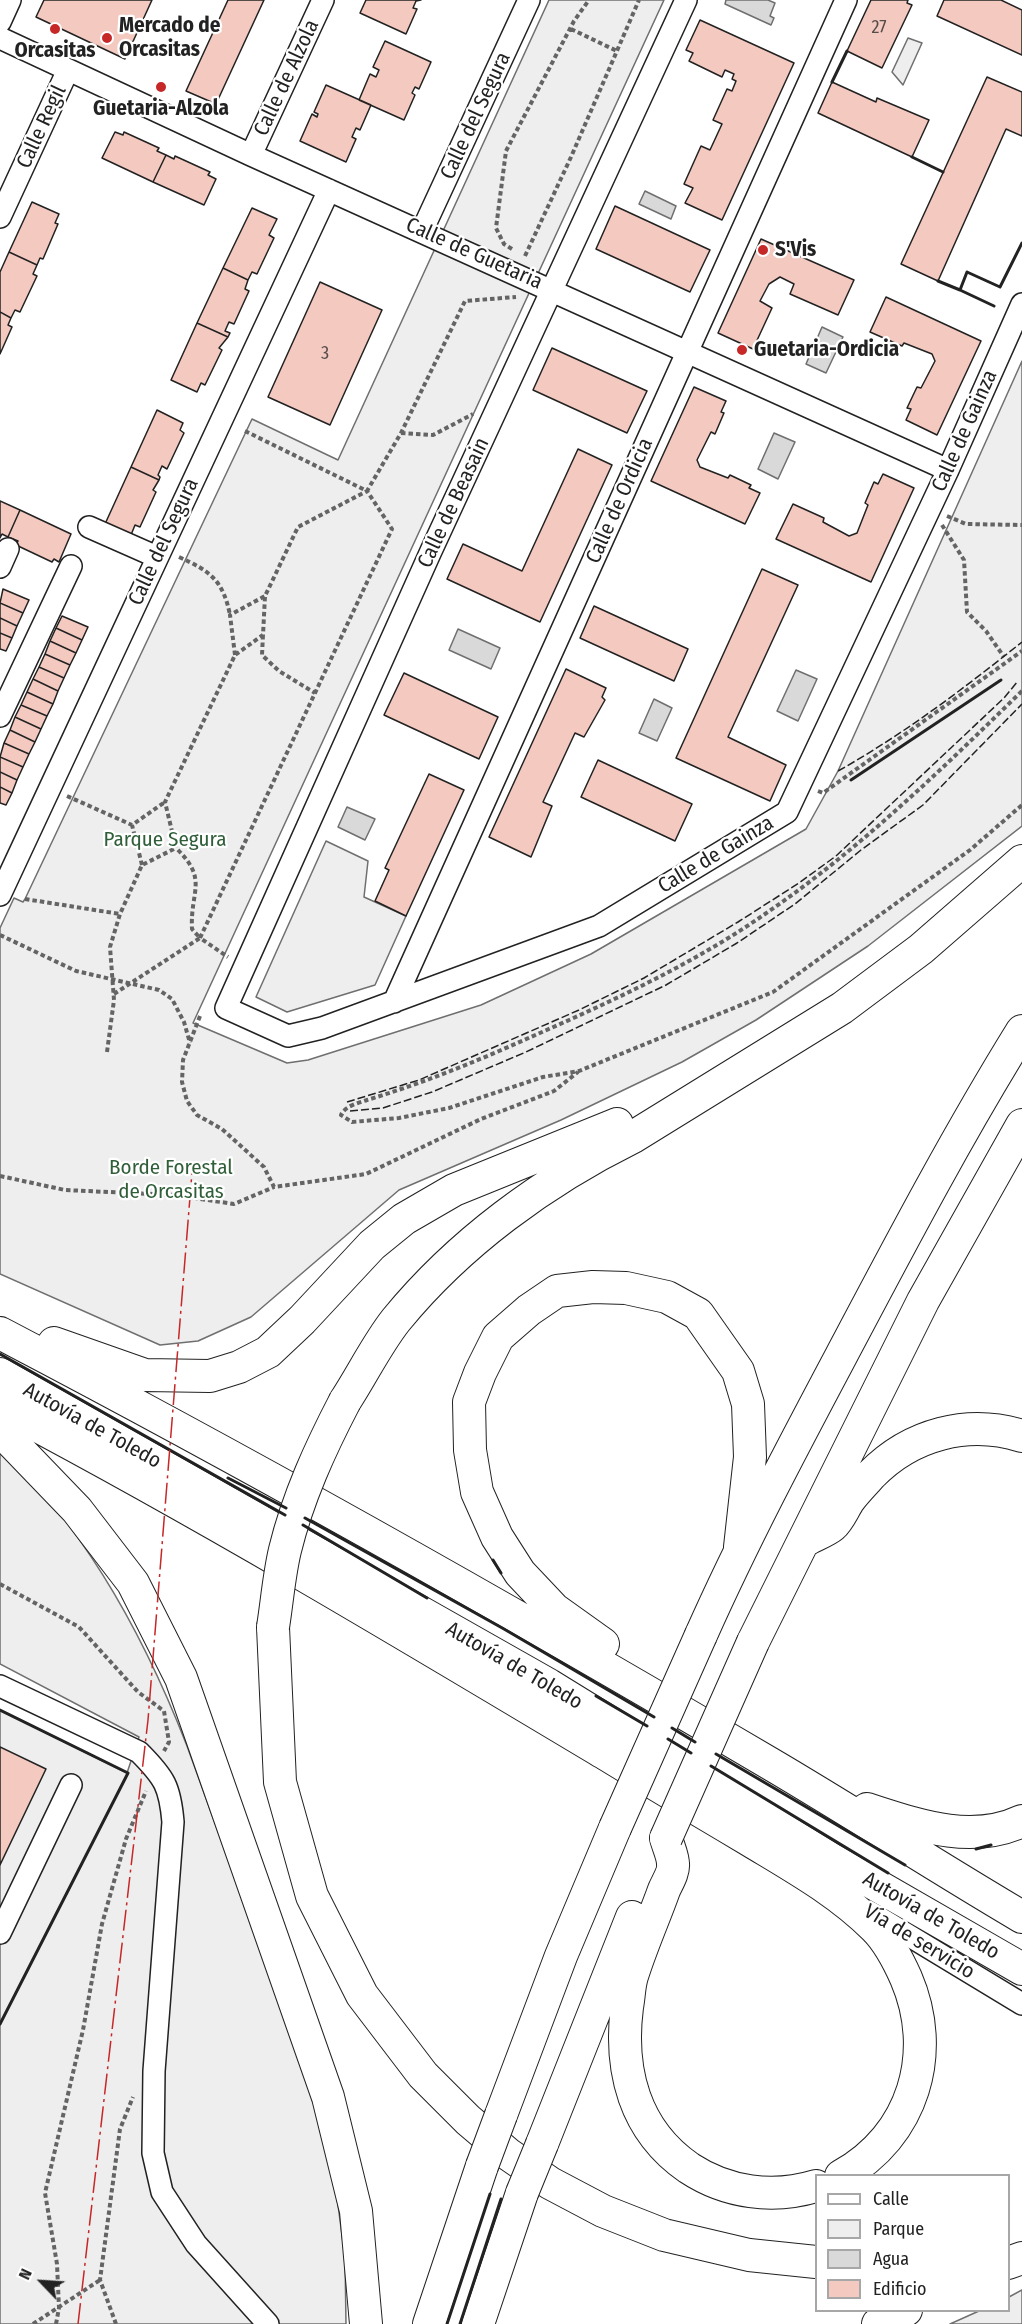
<!DOCTYPE html>
<meta charset="utf-8">
<style>
body{margin:0}
#map{position:relative;width:1022px;height:2324px;overflow:hidden;background:#fff;font-family:"Fira Sans Condensed",sans-serif}
canvas{display:block}
.legend{position:absolute;left:815px;top:2174px;width:195px;height:138px;box-sizing:border-box;background:#fff;border:2px solid #a7a7a7;margin:0;padding:8px 10px;list-style:none;font-size:18px;color:#222}
.legend li{display:flex;align-items:center;gap:12px;height:30px}
.legend b{width:30px;border:2px solid #a7a7a7}
.north{position:absolute;left:12px;top:2252px;width:60px;height:60px;-webkit-text-stroke:4px #fff;paint-order:stroke;rotate:295deg;font-size:16px;font-weight:700;line-height:24px;text-align:center;color:#222}
.north::after{content:'';display:block;margin:auto;width:21px;height:27px;background:#222;clip-path:polygon(50% 0,100% 100%,50% 72%,0 100%)}
</style>
<div id="map">
<canvas width="1022" height="2324"></canvas>
<ul class="legend">
<li><b style="height:8px;background:#fff"></b>Calle</li>
<li><b style="height:16px;background:#eee"></b>Parque</li>
<li><b style="height:16px;background:#d9d9d9"></b>Agua</li>
<li><b style="height:16px;background:#f3c9c0"></b>Edificio</li>
</ul>
<div class="north">N</div>
</div>
<script>
const context = document.querySelector('canvas').getContext('2d');
context.lineJoin = 'round';
function fillPath(path, color) {
  context.fillStyle = color;
  context.fill(path, 'evenodd');
}
function strokePath(path, color, width, dash) {
  context.strokeStyle = color;
  context.lineWidth = width;
  context.lineCap = dash ? 'butt' : 'round';
  context.setLineDash(dash || []);
  context.stroke(path);
}
function label(font, color, halo, rows, align = 'center') {
  context.font = font + ' "Fira Sans Condensed",sans-serif';
  context.lineWidth = 4.5;
  context.setLineDash([]);
  context.textBaseline = 'middle';
  context.strokeStyle = halo;
  context.fillStyle = color;
  for (const [text, x, y, turn = 0] of rows) {
    context.save();
    context.translate(x, y);
    context.rotate((+turn || 0) * Math.PI / 180);
    context.textAlign = isNaN(turn) ? turn : align;
    if (halo) context.strokeText(text, 0, 0);
    context.fillText(text, 0, 0);
    context.restore();
  }
}
const green = new Path2D(`
 M549,0H664L193,1023L287,1063L308,1060L481,1005L591,954L806,829L838,771L1022,361V826L868,946L756,1020L682,1062L561,1120L399,1190L251,1317L198,1341L160,1345L0,1274V928L14,898L23,902L25,899L252,419L338,460Z
 M908,38L922,43L903,85L892,72Z
 M326,841L368,861L364,897L406,916L375,985L287,1012L256,997Z
 M0,1448C86,1528 145,1638 187,1746L329,2137L345,2258L346,2324H0V1710L127,1773L139,1737L0,1664Z
 M1022,2290V2324H950L979,2311L1008,2310L1009,2297Z`);
fillPath(green, '#eee');
strokePath(green, '#6f6f6f', 1.5);
const water = new Path2D(`
 M726,0H768L775,3L770,16L774,18L771,25L725,4Z
 M645,191L676,206L671,219L639,204Z
 M822,327L843,337L826,373L806,364Z
 M774,433L795,442L778,479L758,469Z
 M458,629L500,648L491,669L449,650Z
 M796,670L817,679L798,721L777,711Z
 M654,699L672,708L657,741L639,733Z
 M347,807L375,819L365,840L338,827Z`);
fillPath(water, '#d9d9d9');
strokePath(water, '#6f6f6f', 1.5);
const building = new Path2D(`
 M44,0H152L125,59L36,17Z
 M228,0H264L216,104L186,91Z
 M366,0H421L416,1L413,8L417,9L406,34L360,13Z
 M871,0H908L907,3L912,5L882,68L847,51Z
 M944,0H1001L1022,10V55L937,16Z
 M700,20L794,63L722,220L685,203L693,188L684,184L701,146L710,150L722,124L713,120L727,89L732,91L736,81L732,79L734,74L725,70L722,77L689,61L693,53L686,50Z
 M385,41L431,62L419,89L415,87L412,93L415,95L404,120L359,100L370,74L376,77L379,70L373,67Z
 M987,77L1022,92V136L1006,129L938,281L901,264Z
 M832,82L876,102L877,98L929,120L912,157L818,113Z
 M326,85L371,105L360,130L356,128L352,137L356,139L346,162L300,141L312,114L317,117L318,114L314,112Z
 M115,132L123,135L124,132L159,148L157,151L166,155L153,182L102,158Z
 M166,155L174,159L175,156L210,172L208,175L216,179L204,205L153,182Z
 M32,202L59,214L55,223L58,224L43,259L40,258L37,265L9,252Z
 M615,206L710,250L690,292L596,249Z
 M252,208L277,219L269,235L274,238L257,274L252,272L248,280L223,268Z
 M761,239L854,280L838,315L790,294L794,284L780,277L769,284L760,301L772,308L753,349L718,333Z
 M9,252L37,265L33,274L37,276L20,312L15,310L11,318L0,312V272Z
 M223,268L248,280L245,289L249,291L234,324L229,322L225,331L230,333L228,337L197,323Z
 M320,282L382,310L330,425L268,397Z
 M886,297L981,341L937,435L906,420L911,409L907,408L917,387L921,388L935,361L932,354L904,343L902,346L870,332Z
 M0,312L11,318L8,325L12,327L0,354Z
 M197,323L228,337L219,348L222,350L205,385L201,383L197,392L171,380Z
 M552,348L647,391L627,433L533,390Z
 M694,387L726,401L721,412L724,413L715,434L711,432L697,460L700,467L728,478L730,475L751,485L749,488L760,493L745,524L651,481Z
 M157,410L183,423L180,430L184,433L167,469L162,466L158,475L160,477L159,480L131,467Z
 M578,449L612,465L540,622L447,579L463,544L522,571Z
 M131,467L159,480L153,490L156,492L140,527L135,525L131,535L105,524Z
 M883,474L914,488L871,582L776,539L793,504L824,518L823,522L849,536L857,533L868,505L865,503L874,482L878,484Z
 M0,501L20,510L8,537L2,534L0,538Z
 M20,510L71,534L59,562L54,559L52,562L16,545L18,541L8,537Z
 M762,569L798,585L728,737L786,765L770,801L676,758Z
 M3,589L29,600L23,613L0,603Z
 M0,603L23,613L17,626L0,618Z
 M594,606L688,649L674,681L580,638Z
 M62,616L88,627L82,640L56,628Z
 M0,618L17,626L12,638L0,633Z
 M56,628L82,640L76,653L50,641Z
 M0,633L12,638L6,651L0,649Z
 M50,641L76,653L70,665L45,654Z
 M45,654L70,665L64,678L39,667Z
 M39,667L64,678L58,691L33,679Z
 M566,669L606,688L602,697L605,700L584,737L575,733L543,802L552,806L531,857L489,837Z
 M404,673L498,717L479,759L384,715Z
 M33,679L58,691L53,704L27,692Z
 M27,692L53,704L47,716L21,705Z
 M21,705L47,716L41,729L15,717Z
 M15,717L41,729L35,742L10,730Z
 M10,730L35,742L29,754L4,743Z
 M4,743L29,754L23,767L0,757Z
 M0,757L23,767L17,780L0,772Z
 M598,760L692,804L675,841L581,797Z
 M0,772L17,780L12,793L0,787Z
 M429,774L464,790L406,916L375,901L389,870L385,868Z
 M0,787L12,793L6,805L0,803Z
 M0,1747L46,1769L0,1865Z`);
fillPath(building, '#f3c9c0');
strokePath(building, '#222', 1.5);
const minor = new Path2D(`
 M686,0L431,551L226,1008L288,1036L322,1028L599,926L787,812L948,470L1022,304
 M0,22L10,0
 M0,38L251,155L948,470
 M251,155L323,0
 M0,217L68,70
 M422,231L529,0
 M89,527L157,557
 M0,567L8,549
 M0,716L71,566
 M0,895L329,190
 M394,1002L846,0
 M0,1686L139,1752C165,1778 170,1787 173,1822L154,2071L153,2153L162,2192L196,2244L268,2324
 M870,1912L1022,2004
 M0,1933L71,1785`);
const highway = new Path2D(`
 M0,1333C260,1469 516,1614 769,1763C854,1813 937,1867 1022,1917
 M54,1343L145,1375L210,1376L239,1367L268,1352L302,1320L372,1245L404,1219L454,1190L617,1124
 M0,1374L549,1685L831,1859L1022,1969
 M345,1401C362,1375 377,1344 396,1320C459,1243 544,1181 633,1137L842,1008L921,949L1022,861
 M0,1406C205,1514 405,1634 604,1753C653,1783 702,1812 751,1841C794,1867 839,1892 875,1928C889,1942 898,1960 906,1978C938,2052 914,2136 841,2176
 M0,1430L77,1510L133,1583L181,1678L328,2097L356,2211L366,2324
 M808,1539C815,1535 826,1531 832,1526C840,1519 844,1507 850,1499C856,1491 864,1483 871,1475C911,1434 968,1419 1022,1436
 M273,1627L280,1782L312,1896L362,1995L423,2075L468,2120L508,2154L550,2183L603,2211L664,2235L749,2255L816,2262
 M701,1635C746,1534 798,1437 850,1339C905,1235 960,1131 1022,1031
 M753,1642L923,1301L1022,1125
 M603,1644L554,1609L520,1573L497,1537L477,1492L470,1450L469,1402L480,1373L498,1337L529,1310L557,1291L593,1287L626,1288L667,1297L698,1314L738,1371L748,1404L750,1457L740,1547
 M867,1809C917,1825 971,1845 1022,1821
 M666,1838C668,1846 673,1856 673,1864C674,1872 667,1883 664,1890C654,1918 641,1947 632,1976C629,1985 629,1997 627,2007C619,2070 634,2130 689,2168C727,2193 773,2199 816,2186
 M501,2115L561,1956L615,1828
 M542,2144L632,1917
 M1008,2263L1022,2258
 M429,2324L482,2166
 M478,2324L522,2193
 M878,2324L906,2310`);
strokePath(minor, '#222', 24);
strokePath(highway, '#222', 34);
strokePath(new Path2D(`
 M571,29L617,51
 M512,249L504,244L496,228L506,151L574,21L589,0
 M525,256L571,157L639,0
 M245,431L367,491L401,433L465,301L516,297
 M401,433L433,435L473,414
 M947,516L966,524L1022,525
 M942,525L964,560L967,612L986,631L1004,657
 M179,557C210,571 223,580 230,615
 M263,635L262,655L279,671L315,693
 M235,655L230,615L265,596
 M1022,691C940,771 860,849 765,914C683,971 590,1011 499,1051C455,1070 413,1086 367,1100C358,1103 345,1106 341,1115L352,1122L399,1118L449,1108L543,1077L579,1071L773,992L970,850L1022,805
 M818,791L823,793L1022,651
 M67,796L132,825
 M142,865L132,825L165,802
 M25,899L120,914
 M0,935L76,971L159,990L172,999L184,1022L190,1043
 M114,994L200,938L192,929C190,890 209,880 176,848
 M200,1016L183,1060L182,1082L187,1101L197,1115L222,1129L264,1167L274,1187L366,1174L481,1119L554,1091L578,1072
 M107,1052L114,1000L110,947L120,914L142,865L176,848L165,802L235,655L263,635L265,596L298,527L367,491L392,529L200,938L228,957
 M0,1176L65,1190L174,1195L234,1204L274,1187
 M0,1584L79,1627L138,1692L164,1711L169,1742L164,1751
 M33,2324L100,2280
 M56,2324L59,2308L57,2264L45,2193L83,2030L102,1924L126,1839L146,1791
 M116,2324L100,2280L120,2129L133,2097`), '#646464', 4, [4.5, 3]);
strokePath(minor, '#fff', 21);
strokePath(highway, '#fff', 32);
const highwayBridge = new Path2D(`
 M273,1627C277,1602 279,1575 285,1550C298,1497 320,1449 345,1401
 M615,1828L701,1635
 M666,1838L753,1642
 M482,2166L501,2115
 M522,2193L542,2144`);
strokePath(highwayBridge, '#222', 34, []);
strokePath(highwayBridge, '#fff', 32);
strokePath(new Path2D(`
 M838,771C904,734 963,689 1022,642
 M347,1102L419,1080L579,1010L644,978L738,922L799,883L836,856L1004,698L1018,681
 M350,1111L383,1108L432,1092L526,1052L666,985L737,943L795,904L861,850L923,805L1022,704`), '#222', 1.5, [8, 3]);
strokePath(new Path2D(`
 M832,82L847,51
 M912,157L943,172
 M938,281L960,290L967,272L1000,287L1022,243
 M960,290L994,306
 M851,780L1001,680
 M0,1354L285,1515
 M228,1478L286,1508
 M305,1518L504,1629L654,1717
 M303,1525L427,1598
 M493,1560L501,1573
 M596,1696L647,1726
 M0,1710L128,1773L0,2024
 M672,1728L695,1742
 M668,1739L691,1753
 M716,1754L905,1865
 M711,1766L888,1873
 M976,1849L991,1845
 M447,2324L490,2194
 M460,2324L501,2199`), '#222', 3);
strokePath(new Path2D(`
 M78,2324L148,1720L192,1172`), '#c62828', 1.5, [21, 4.5, 3, 4.5]);
for (const [x, y, r, color] of [
 [55,29,6,"#c62828"],
 [107,38,6,"#c62828"],
 [161,87,6,"#c62828"],
 [763,250,6,"#c62828"],
 [742,350,6,"#c62828"]
]) {
  const dot = new Path2D();
  dot.arc(x, y, r, 0, 2 * Math.PI);
  context.fillStyle = color;
  context.fill(dot);
  strokePath(dot, '#fff', 2);
}
label('18px', '#564c4a', null, [
 ["27",879,28],
 ["3",325,354]
]);
label('bold 21px', '#222', '#fff', [
 ["Mercado de",119,26],
 ["Orcasitas",119,50],
 ["Orcasitas",55,51,"center"],
 ["Guetaria-Alzola",161,109,"center"],
 ["S'Vis",775,250],
 ["Guetaria-Ordicia",754,350]
], 'left');
label('21px', '#222', '#fff', [
 ["Calle de Alzola",287,78,-65],
 ["Calle del Segura",476,116,-65],
 ["Calle Regil",42,127,-65],
 ["Calle de Guetaria",474,254,24],
 ["Calle de Gainza",965,431,-66],
 ["Calle de Ordicia",620,501,-66],
 ["Calle de Beasain",454,503,-65],
 ["Calle del Segura",164,542,-65],
 ["Calle de Gainza",716,855,-31],
 ["Autovía de Toledo",92,1426,29],
 ["Autovía de Toledo",514,1666,30],
 ["Autovía de Toledo",931,1916,30],
 ["Vía de servicio",919,1942,31]
]);
label('21px', '#2f5e38', '#fff', [
 ["Parque Segura",165,840],
 ["Borde Forestal",171,1168],
 ["de Orcasitas",171,1192]
]);
</script>
